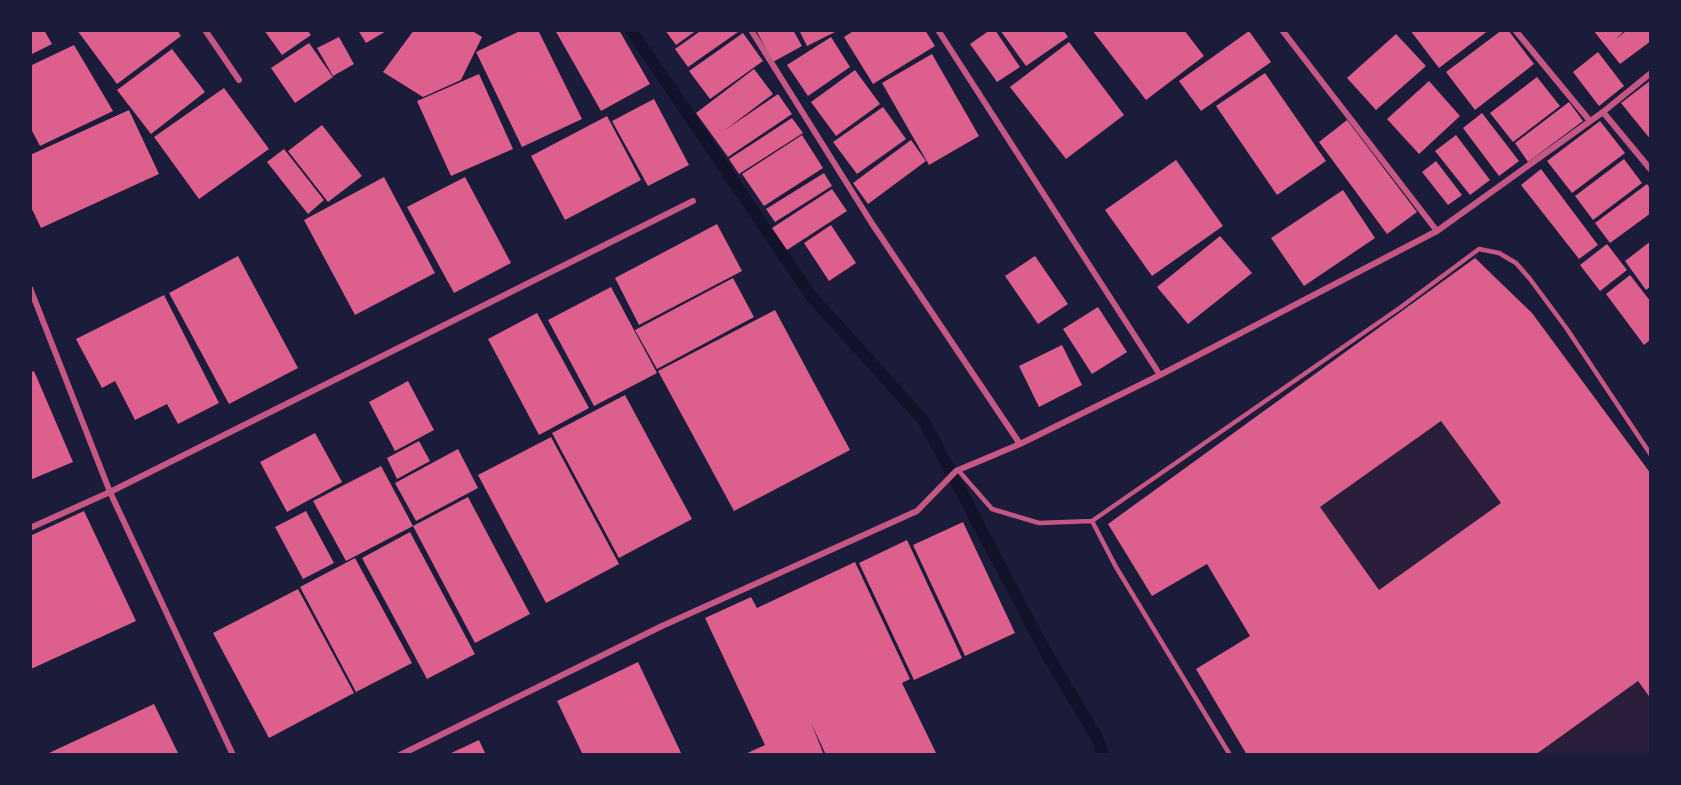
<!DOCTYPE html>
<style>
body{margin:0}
#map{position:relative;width:1681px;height:785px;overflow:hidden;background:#1b1b3a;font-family:"PT Sans Narrow",sans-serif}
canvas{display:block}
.frame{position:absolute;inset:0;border:32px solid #1b1b3a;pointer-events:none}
</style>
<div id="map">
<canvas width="1681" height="785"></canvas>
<div class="frame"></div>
</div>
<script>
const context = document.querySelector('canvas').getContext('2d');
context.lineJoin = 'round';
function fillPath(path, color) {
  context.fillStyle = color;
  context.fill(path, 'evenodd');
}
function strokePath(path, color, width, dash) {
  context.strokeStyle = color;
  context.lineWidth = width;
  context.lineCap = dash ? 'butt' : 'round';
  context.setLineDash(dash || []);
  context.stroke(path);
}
fillPath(new Path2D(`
 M1441,421L1501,503L1379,590L1320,507Z
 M1638,681L1651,699V755H1535Z`), '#2a1e3b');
strokePath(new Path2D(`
 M631,30L811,296L924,421L1045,651L1096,736L1103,755`), '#12122b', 12);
fillPath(new Path2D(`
 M30,30H44L52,44L30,55Z
 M77,30H177L181,36L117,84Z
 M264,30H307L311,35L282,55Z
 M358,30H388L366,43Z
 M414,30H471L482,37L461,80L423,97L383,72Z
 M522,30H538L582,119L522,147L476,52Z
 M555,30H619L650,84L601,111Z
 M665,30H697L676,45Z
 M702,30H737L738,32L688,67L675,49Z
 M756,30H793L802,46L773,62Z
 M799,30H839L807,46Z
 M855,30H925L935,46L873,84L844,37Z
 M990,30H995L1020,67L997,82L970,44Z
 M1000,30H1063L1068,37L1026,66Z
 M1092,30H1184L1204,56L1146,100Z
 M1410,30H1489L1439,68Z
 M1502,30H1508L1534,64L1475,110L1446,72Z
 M1593,30H1625L1615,40L1627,30H1651V41L1620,64Z
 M1249,31L1271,62L1201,111L1179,81Z
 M743,33L763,61L710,99L689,71Z
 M1396,34L1426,66L1376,110L1347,78Z
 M339,37L354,64L333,76L317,48Z
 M831,37L850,67L808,96L787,65Z
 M1069,42L1124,115L1066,159L1010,87Z
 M309,43L333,77L295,103L271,68Z
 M74,45L113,111L40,146L30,127V66Z
 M172,49L205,92L151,134L117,90Z
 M1598,52L1624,86L1599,106L1573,72Z
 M932,54L979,136L929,165L882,83Z
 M754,69L773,94L725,130L778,94L792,114L728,157L696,113Z
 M855,70L880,104L836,136L811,102Z
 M1265,73L1326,161L1277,195L1216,106Z
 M479,74L513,149L451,176L417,101Z
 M1537,77L1560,106L1513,142L1490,113Z
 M1651,80V140L1621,103Z
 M1429,81L1460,116L1419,154L1387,119Z
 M224,88L269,149L199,199L154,137Z
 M654,99L689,165L648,186L612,121Z
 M1569,102L1583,121L1528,162L1515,143Z
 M883,107L906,139L857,174L833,142Z
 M129,110L159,174L41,228L30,205V155Z
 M1482,113L1519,161L1499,176L1463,128Z
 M607,116L641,180L565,220L531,156Z
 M792,118L803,133L739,174L729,159Z
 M1347,120L1417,212L1387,234L1319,142Z
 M1600,121L1625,153L1572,193L1547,161Z
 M322,125L362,176L328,202L288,151Z
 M802,135L823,168L764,206L742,174Z
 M1456,135L1490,180L1470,195L1435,151Z
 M911,140L926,161L868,204L853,183Z
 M284,149L324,200L308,214L267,162Z
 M1624,159L1642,183L1593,220L1575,196Z
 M1176,160L1223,226L1152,276L1105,210Z
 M1436,161L1462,195L1448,205L1422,172Z
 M1541,169L1598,245L1579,259L1521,185Z
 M824,173L832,186L775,222L766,209Z
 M384,177L435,273L355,315L304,220Z
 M465,177L511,263L454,293L407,207Z
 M1647,184L1651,190V213L1610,243L1595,223Z
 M832,189L847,211L787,250L772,228Z
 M1343,190L1375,238L1304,286L1271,238Z
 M717,224L742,271L639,325L615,278Z
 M831,225L856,263L829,281L804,243Z
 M1220,236L1252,273L1188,324L1157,287Z
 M1651,241V286L1646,290L1625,261Z
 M1607,244L1627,270L1600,291L1580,265Z
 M238,256L298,368L229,404L169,293Z
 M1035,256L1068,304L1038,324L1005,276Z
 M1475,258L1532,313L1651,474V699L1638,681L1535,755H1247L1196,669L1250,636L1207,564L1152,596L1108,524ZM1441,421L1501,503L1379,590L1320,507Z
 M1630,275L1651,302V339L1644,345L1606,294Z
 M733,278L754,317L657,369L635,330Z
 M611,287L657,373L594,406L548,320Z
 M164,295L219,403L178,424L167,404L135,420L115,381L102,388L76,339Z
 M1098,307L1127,352L1092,374L1063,329Z
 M775,310L850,450L734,511L658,371Z
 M537,313L589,408L539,435L488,339Z
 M1062,345L1082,385L1039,407L1019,366Z
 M34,371L73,462L30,480V373Z
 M408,381L434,430L395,451L369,402Z
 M625,395L692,519L619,558L552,433Z
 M315,433L342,482L287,512L260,462Z
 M551,437L619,564L546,603L478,475Z
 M419,441L430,461L397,479L387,458Z
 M458,449L478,488L416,521L395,483Z
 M381,466L413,526L346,561L313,501Z
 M468,497L530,614L475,643L413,526Z
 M84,511L136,621L31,669L30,536Z
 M306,511L334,563L303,579L275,527Z
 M963,522L1015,633L965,656L913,545Z
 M410,532L475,654L427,679L362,558Z
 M907,540L962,658L914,680L859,563Z
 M355,558L412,663L356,692L300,587Z
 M855,562L910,679L902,683L937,755H826L811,723L824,755H743L765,745L705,618L751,597L757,608Z
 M298,589L354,693L269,738L213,633Z
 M638,662L682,755H583L557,701Z
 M154,704L179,755L49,753Z
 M479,740L486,755H447Z`), '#dd5f8e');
strokePath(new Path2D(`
 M958,470L992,509L1039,523L1092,521
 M1230,755L1116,567L1092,521L1401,307L1479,249L1499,253L1516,263L1530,279L1567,329L1651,455`), '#c65784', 4.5);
strokePath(new Path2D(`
 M205,30L239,80
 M751,30L871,222L1020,444
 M938,30L1160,375
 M1282,30L1437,231
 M1515,30L1590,121
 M1603,112L1651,170
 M30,288L110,492L233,755
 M30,528L110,492L693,201
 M400,755L662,626L917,511L956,471L1020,444L1160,375L1437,231L1603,112L1651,73`), '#c65784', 6);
</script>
